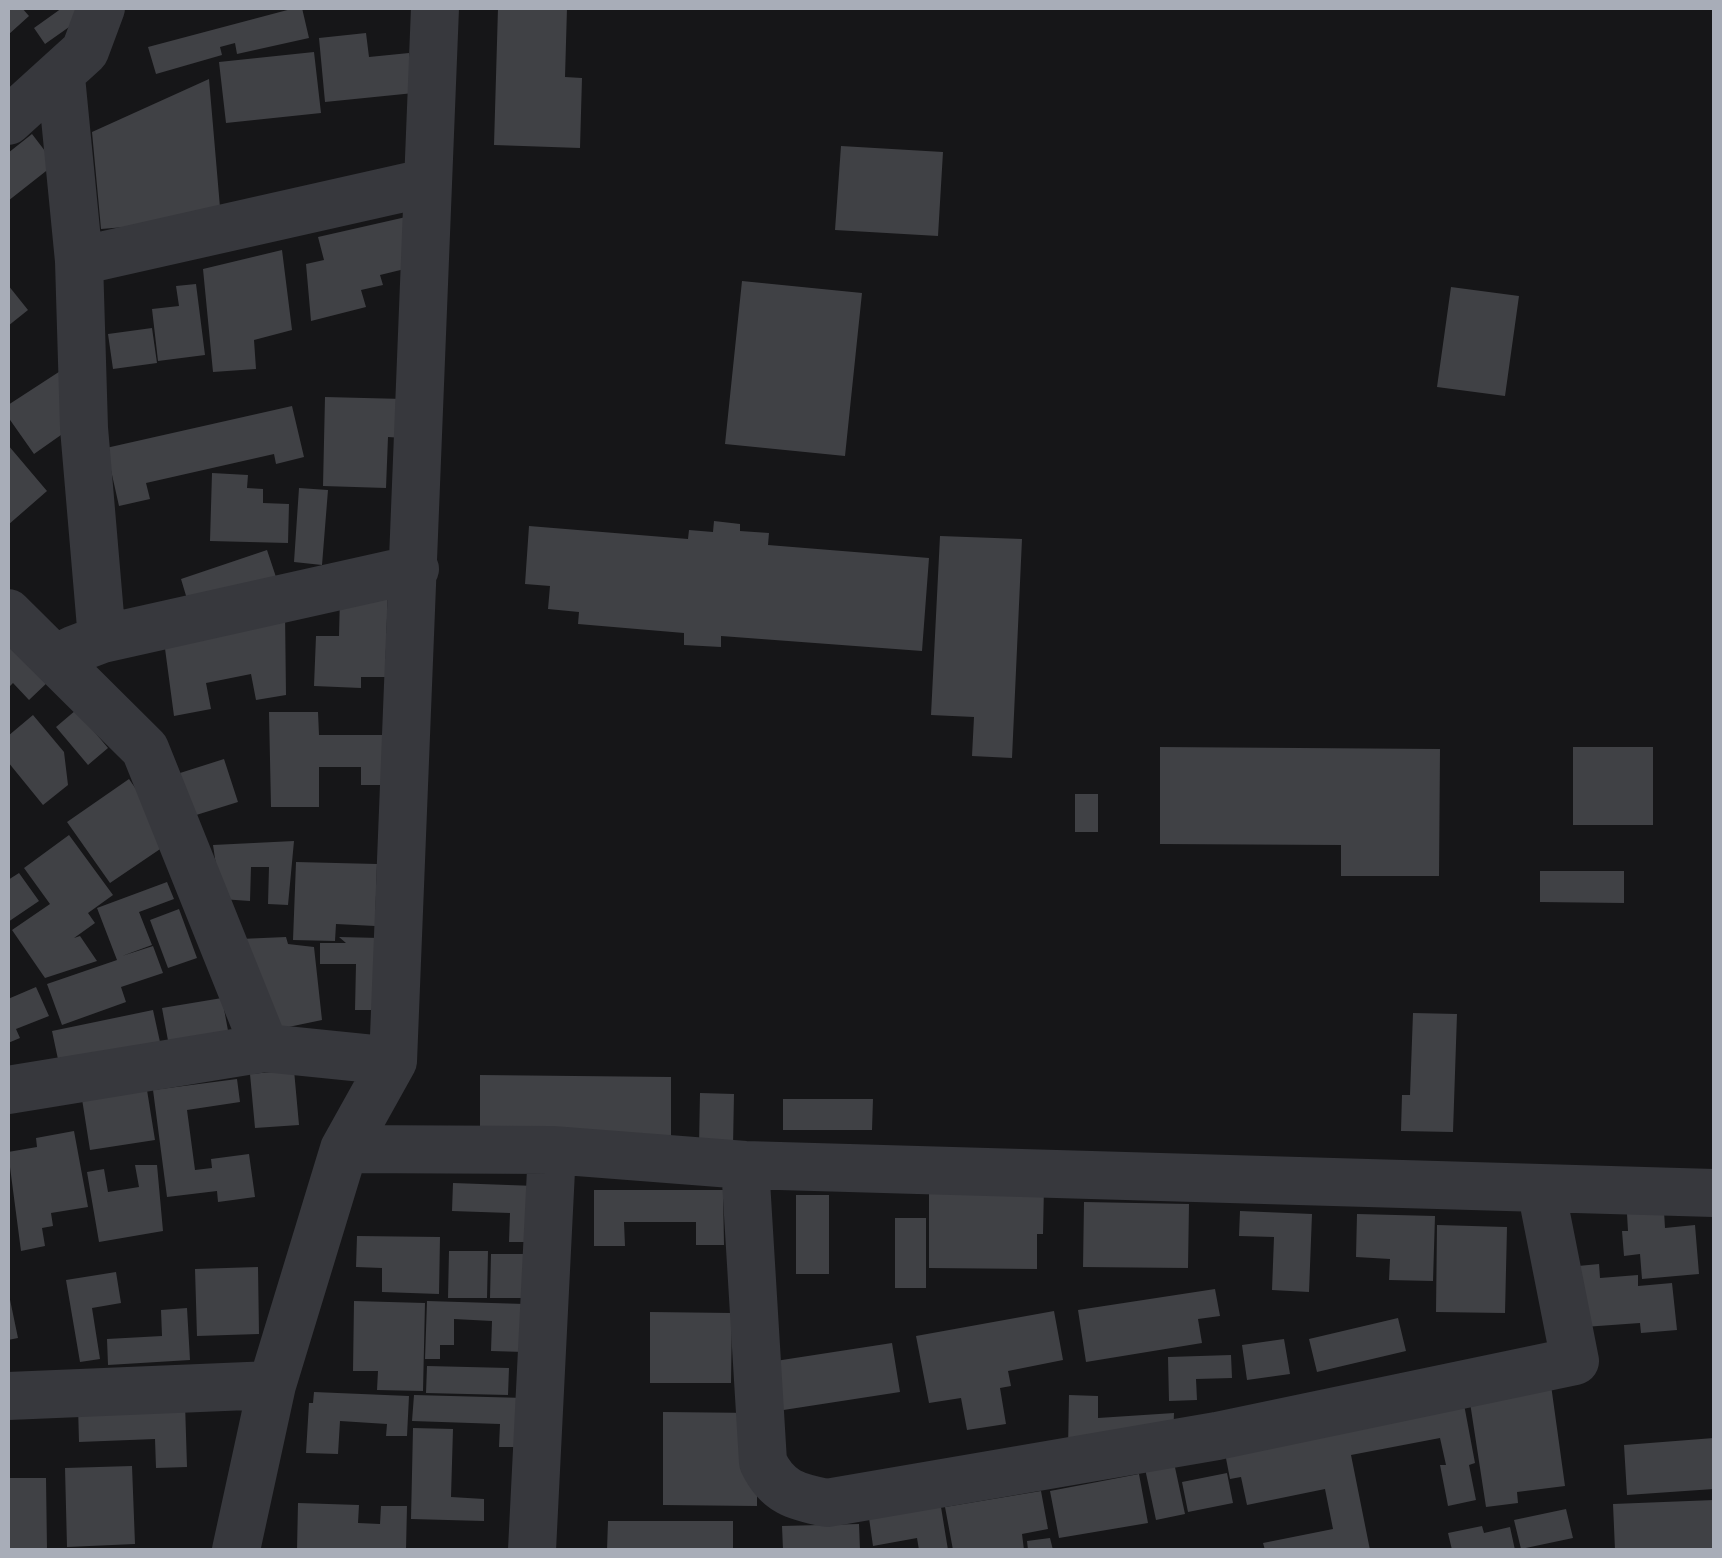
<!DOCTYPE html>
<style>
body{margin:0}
#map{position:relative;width:1722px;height:1558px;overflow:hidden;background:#161618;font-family:"Varela Round",sans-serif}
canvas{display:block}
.frame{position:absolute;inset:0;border:10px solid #a8adb8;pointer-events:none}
</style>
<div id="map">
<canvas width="1722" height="1558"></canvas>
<div class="frame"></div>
</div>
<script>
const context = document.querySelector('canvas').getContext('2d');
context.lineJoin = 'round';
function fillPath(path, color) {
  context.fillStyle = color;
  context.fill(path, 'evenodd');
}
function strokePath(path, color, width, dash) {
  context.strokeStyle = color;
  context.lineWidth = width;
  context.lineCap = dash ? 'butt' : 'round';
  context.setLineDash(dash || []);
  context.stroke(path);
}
fillPath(new Path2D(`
 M8,8H22L29,16L8,35Z
 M62,8H85L89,13L45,44L34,28Z
 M295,8H302L309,38L237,54L235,43L220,47L222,55L156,74L148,47Z
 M498,8H567L565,77L582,78L580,148L494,145Z
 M366,33L369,57L409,53L414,93L325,102L319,38Z
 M314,52L321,113L226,123L219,62Z
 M209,79L221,219L101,229L92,132Z
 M32,134L55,164L8,201V153Z
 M841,146L943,152L938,236L835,230Z
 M406,217L417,266L380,275L383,285L361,290L366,307L311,321L306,264L324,260L318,237Z
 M282,250L292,330L254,340L256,369L213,372L203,269Z
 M742,281L862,293L845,456L725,444Z
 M196,284L205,355L158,361L152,309L179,306L176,286Z
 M8,285L28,310L8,326Z
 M1451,287L1519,296L1505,396L1437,387Z
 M152,328L157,363L113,369L108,334Z
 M68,366L78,423L34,454L8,417V405Z
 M325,397L404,399L403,438L388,437L386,488L323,486Z
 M292,406L304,457L276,464L274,454L146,483L150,499L119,506L106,448Z
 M8,445L47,491L8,525Z
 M212,473L248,475L247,488L263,489V503L289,504L288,543L210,541Z
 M299,488L328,490L322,565L294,562Z
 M714,521L740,524V531L769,533L768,545L929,558L922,651L721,636V647L684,645V633L578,624L579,612L548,609L550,586L525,584L529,526L688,539L689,530L713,532Z
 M940,536L1022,539L1012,758L972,756L974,717L931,715Z
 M267,550L277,580L190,609L181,579Z
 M388,589L385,677H361V688L314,686L316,636H339L340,597Z
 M285,612L286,695L256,700L251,674L206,683L211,709L174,716L164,641Z
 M8,633L50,680L29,700L13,683L8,688Z
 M76,710L108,748L88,765L56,727Z
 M269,712H318L319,735H392V785H361V767H319V807H271Z
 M33,715L64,752L68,785L43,805L8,762V736Z
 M1160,747L1440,749L1439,876H1341V845L1160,844Z
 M1573,747H1653V825H1573Z
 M224,759L238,802L193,816L180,773Z
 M129,779L172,841L110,883L67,822Z
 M1075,794H1098V832H1075Z
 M69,835L113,895L88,913L95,923L74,938L80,936L97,961L45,978L12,930L50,904L24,868Z
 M294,841L288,905L268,904L269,867H251L250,901L221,899L213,845Z
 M296,862L377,864L375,926L336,924L335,941L293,940Z
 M1540,871H1624V903L1540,902Z
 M19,873L39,901L8,922V880Z
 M167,882L174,899L139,912L152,945L122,956L153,946L163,973L121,987L126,1002L62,1025L47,984L117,960L97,908Z
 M179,909L197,958L168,968L150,920Z
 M286,937L288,944L314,947L322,1020L274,1030L240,939Z
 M339,937L380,938L379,1010H355L356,964H320V943H346Z
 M36,987L49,1016L16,1029L20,1038L8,1043V999Z
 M222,998L229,1036L169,1046L162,1008Z
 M153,1010L160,1042L59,1064L52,1031Z
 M1413,1013L1457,1014L1453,1132L1401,1131L1402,1095H1410Z
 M294,1070L299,1125L255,1128L250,1074Z
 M480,1075L671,1077V1137L480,1135Z
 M237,1079L240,1102L187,1110L195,1170L212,1168L211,1159L249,1154L255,1197L218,1202L217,1191L167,1197L153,1090Z
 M147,1090L155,1140L90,1150L82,1099Z
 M700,1093L734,1094L733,1146H699Z
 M783,1099H873L872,1130H783Z
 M74,1131L88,1207L51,1213L53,1226L42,1228L45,1246L21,1251L8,1152L37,1147L36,1138Z
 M135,1165H157L163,1231L99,1242L87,1172L104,1169L108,1192L139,1187Z
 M453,1183L536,1186L535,1242H509L510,1213L452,1211Z
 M929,1185L1044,1186L1043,1234H1037V1269L929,1268Z
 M594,1190H723L724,1245H696V1222H624L625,1246H594Z
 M796,1195H829V1274H796Z
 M1084,1202L1189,1204L1188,1268L1083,1267Z
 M1240,1211L1312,1214L1309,1292L1272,1290L1274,1237L1239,1236Z
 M1664,1211L1665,1228L1695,1225L1699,1274L1642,1279L1640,1254L1624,1256L1622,1231H1628L1627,1214Z
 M1357,1214L1435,1216L1433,1281L1389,1280L1390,1259L1356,1257Z
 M895,1218H926V1288H895Z
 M1437,1225L1507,1227L1505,1313L1436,1312Z
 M357,1236L440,1237L439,1294L382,1292V1268L356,1267Z
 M449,1251H488L487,1298H448Z
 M491,1254H528L527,1298H490Z
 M1599,1264L1600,1278L1638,1275V1286L1672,1283L1677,1330L1641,1333L1640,1323L1584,1327L1578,1266Z
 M258,1267L259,1334L197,1336L195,1269Z
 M116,1272L121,1303L92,1308L100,1359L80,1362L66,1280Z
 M1215,1289L1220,1316L1198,1319L1202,1343L1086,1362L1078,1310Z
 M8,1290L18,1338L8,1340Z
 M354,1301L425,1303L423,1391L377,1390L378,1371H353Z
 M427,1301L525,1304L524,1352L491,1351L492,1321L454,1319V1345H440V1359H425Z
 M187,1308L190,1360L108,1365L107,1339L162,1336L161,1310Z
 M1054,1311L1063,1360L1008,1371L1011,1386L1000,1388L1006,1424L967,1430L961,1398L929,1403L916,1336Z
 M650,1312L732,1313L731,1383H650Z
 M1398,1318L1406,1351L1317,1372L1309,1339Z
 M1284,1339L1290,1374L1247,1380L1242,1345Z
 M892,1343L900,1392L777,1411L769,1362Z
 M1231,1355L1232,1378L1196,1379L1197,1400L1169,1401L1168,1357Z
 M427,1366L509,1368L508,1395L426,1393Z
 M1551,1385L1565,1486L1517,1492L1518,1503L1486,1507L1469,1396Z
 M314,1392L409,1396L407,1436H386L387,1424L340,1421L338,1454L306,1453L309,1403H313Z
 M414,1395L525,1398L523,1447H499L500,1424L412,1421Z
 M1069,1395L1098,1396V1418L1174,1413L1173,1437L1068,1449Z
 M1463,1399L1475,1463L1469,1465L1476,1500L1448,1506L1440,1465H1446L1440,1438L1351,1455L1370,1550H1265L1263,1543L1333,1529L1325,1489L1247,1505L1241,1477L1230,1479L1224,1448Z
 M185,1403L187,1467L156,1468L155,1439L79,1442L78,1406Z
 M663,1412L757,1413V1506L663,1505Z
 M413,1428L453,1429L451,1497L484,1499V1521L411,1519Z
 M1714,1438V1489L1627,1495L1624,1445Z
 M1173,1458L1185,1514L1156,1520L1144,1464Z
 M132,1466L135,1544L67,1547L65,1468Z
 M1227,1473L1233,1503L1188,1512L1182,1482Z
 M1139,1474L1148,1523L1059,1538L1050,1491Z
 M8,1478H46L47,1550H8Z
 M1041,1491L1048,1529L1022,1534L1024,1550H953L945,1507Z
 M1714,1500V1550H1615L1613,1504Z
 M298,1503L359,1505L358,1523L380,1524L381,1506H407L406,1550H297Z
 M941,1507L948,1550H919L917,1538L873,1546L869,1518Z
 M1566,1509L1573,1538L1521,1549L1514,1520Z
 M608,1521H733V1550H607Z
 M859,1524L860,1550H783L782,1526Z
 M1482,1526L1484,1533L1510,1527L1515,1550H1452L1448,1533Z
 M1050,1538L1053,1550H1028L1027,1541Z`), '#404145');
strokePath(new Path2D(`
 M61,77L79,261L425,183
 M8,121L85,51L101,8
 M79,261L84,428L102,639
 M8,613L145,749L265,1048
 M73,650L102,639L415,569
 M8,1090L265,1048L393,1061
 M344,1149L552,1150L745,1165L1714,1193
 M745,1165L763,1462C777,1492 796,1497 827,1503L1217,1436L1575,1361L1541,1189
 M8,1396L272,1385
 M236,1550L272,1385L344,1149L393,1061L435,8
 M532,1550L552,1150`), '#37383d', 48);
</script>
